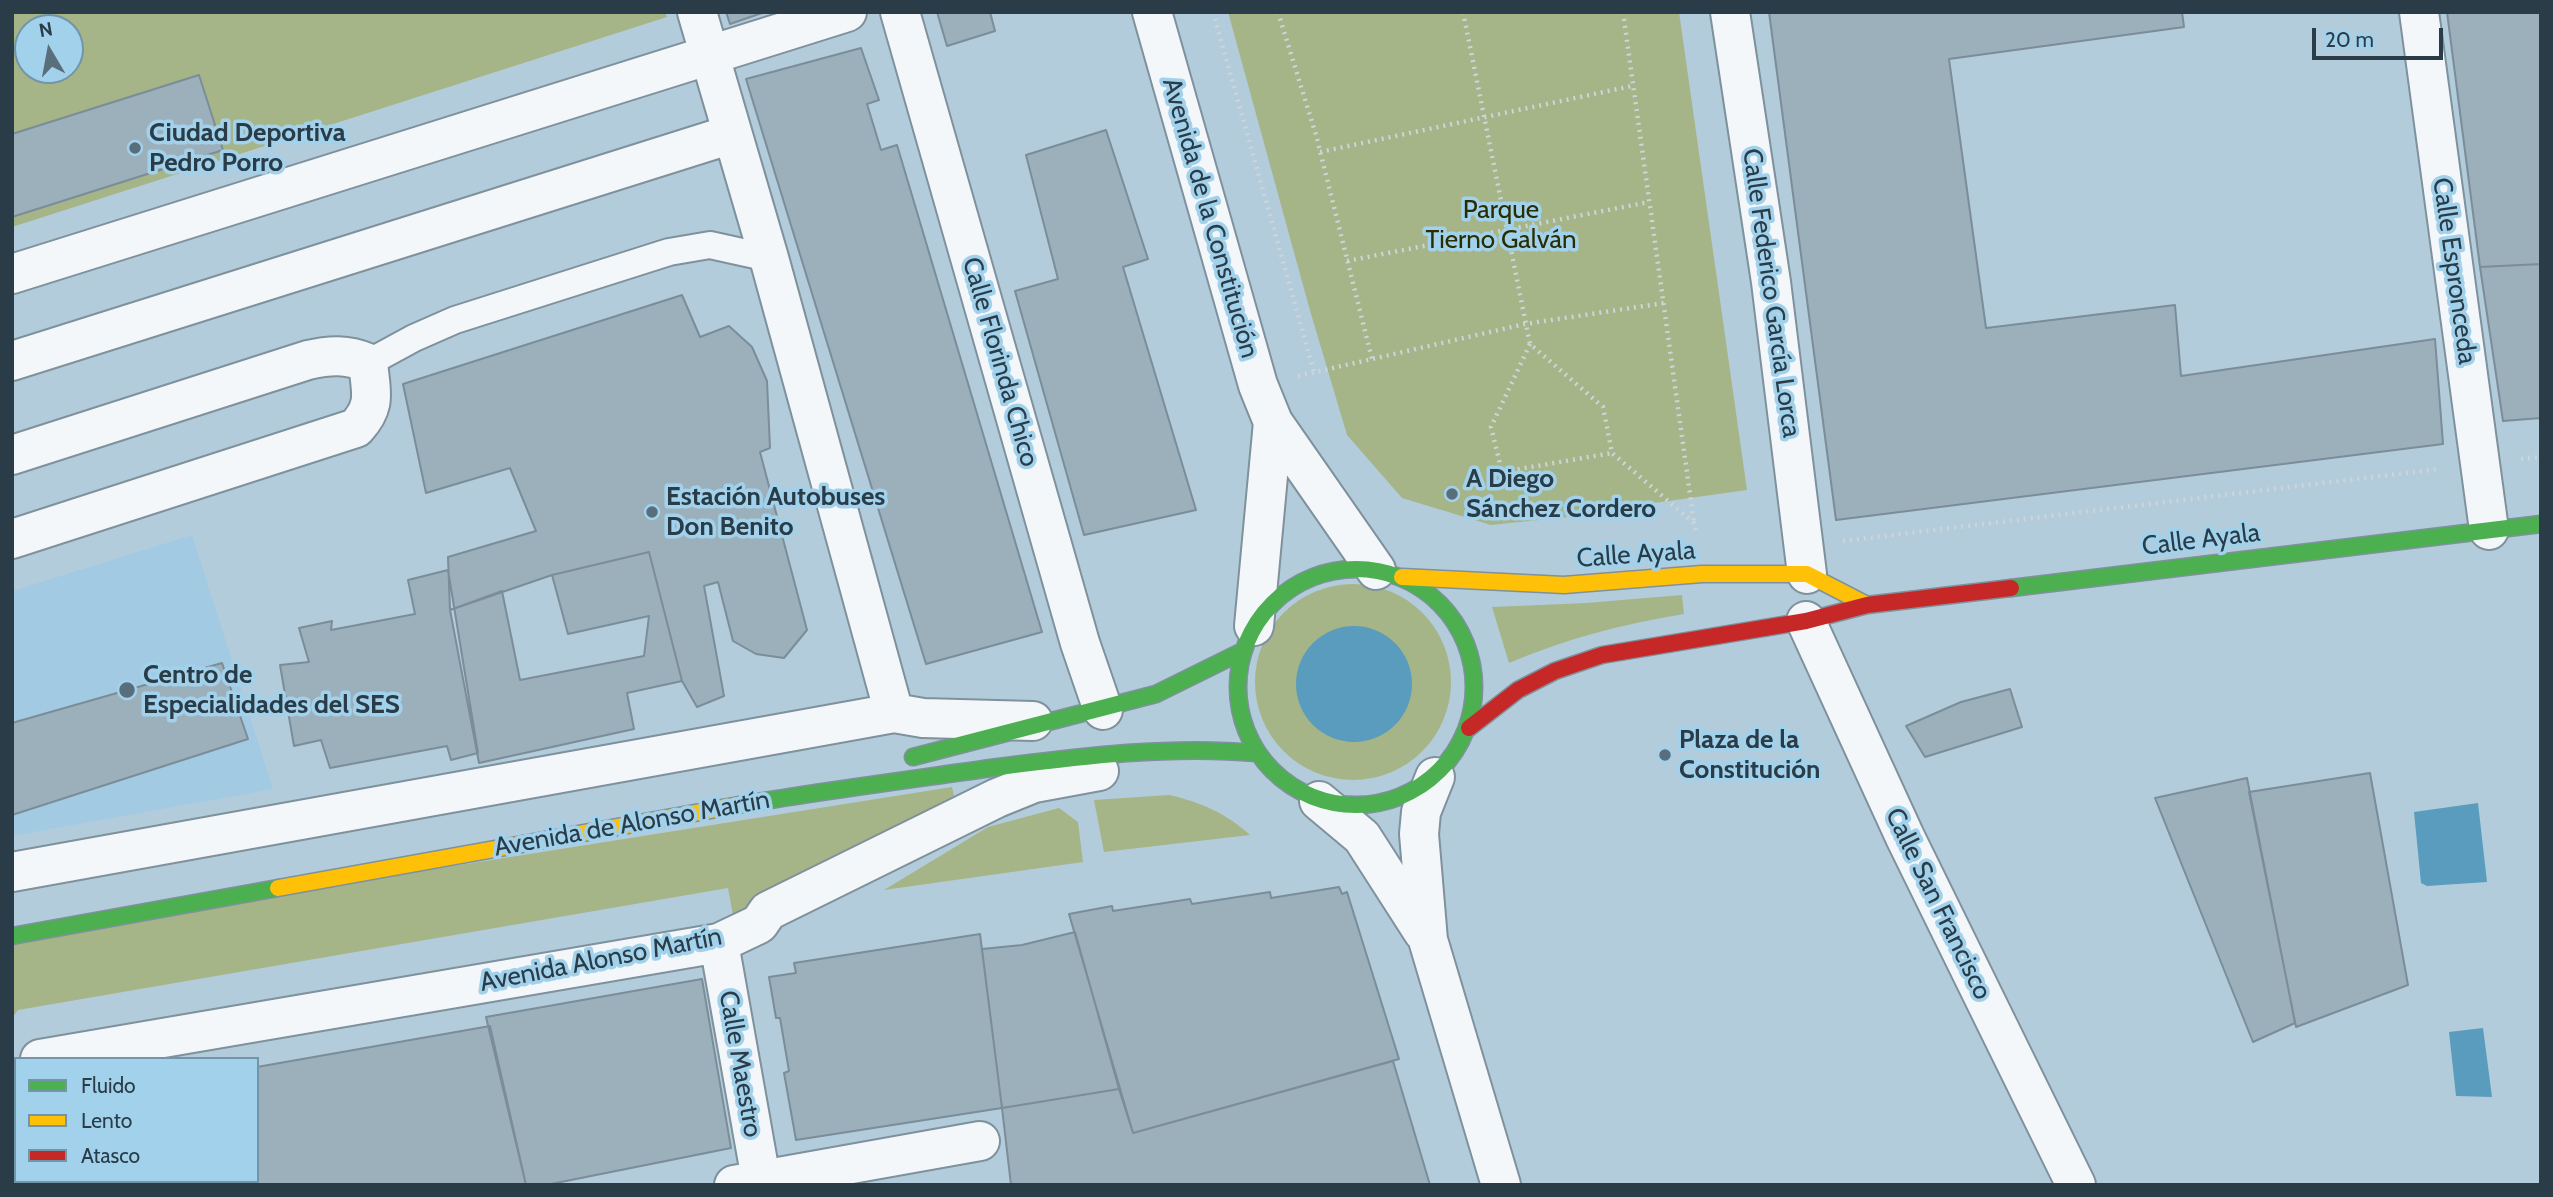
<!DOCTYPE html>
<meta charset="utf-8">
<style>
body{margin:0}
#map{position:relative;width:2553px;height:1197px;overflow:hidden;background:#b3ccdb;font-family:Cabin,sans-serif}
canvas{display:block}
.frame{position:absolute;inset:0;border:14px solid #293c47;pointer-events:none}
.legend{position:absolute;left:14px;top:1057px;width:245px;height:126px;box-sizing:border-box;background:#a2d1ec;border:2px solid #7295aa;margin:0;padding:9px 12px;list-style:none;font-size:21px;color:#293c47}
.legend li{display:flex;align-items:center;gap:14px;height:35px}
.legend b{width:35px;border:2px solid #7295aa}
.north{position:absolute;left:14px;top:14px;width:70px;height:70px;box-sizing:border-box;background:#a2d1ec;border:2px solid #7295aa;border-radius:50%;rotate:350deg;font-size:19px;font-weight:700;line-height:28px;text-align:center;color:#293c47}
.north::after{content:'';display:block;margin:auto;width:24px;height:32px;background:#596e7b;clip-path:polygon(50% 0,100% 100%,50% 72%,0 100%)}
.scale{position:absolute;left:2312px;top:28px;width:131px;height:32px;box-sizing:border-box;border:4px solid #293c47;border-top:0;padding-left:9px;font-size:21px;line-height:24px;white-space:nowrap;color:#293c47;-webkit-text-stroke:5px #a2d1ec;paint-order:stroke}
</style>
<div id="map">
<canvas width="2553" height="1197"></canvas>
<div class="frame"></div>
<ul class="legend">
<li><b style="height:9px;background:#4caf50"></b>Fluido</li>
<li><b style="height:9px;background:#ffc107"></b>Lento</li>
<li><b style="height:9px;background:#c62828"></b>Atasco</li>
</ul>
<div class="north">N</div>
<div class="scale">20 m</div>
</div>
<script>
const context = document.querySelector('canvas').getContext('2d');
context.lineJoin = 'round';
function fillPath(path, color) {
  context.fillStyle = color;
  context.fill(path, 'evenodd');
}
function strokePath(path, color, width, dash) {
  context.strokeStyle = color;
  context.lineWidth = width;
  context.lineCap = dash ? 'butt' : 'round';
  context.setLineDash(dash || []);
  context.stroke(path);
}
function label(font, color, halo, rows, align = 'center') {
  context.font = font + ' Cabin,sans-serif';
  context.lineWidth = 7;
  context.setLineDash([]);
  context.textBaseline = 'middle';
  context.strokeStyle = halo;
  context.fillStyle = color;
  for (const [text, x, y, turn = 0] of rows) {
    context.save();
    context.translate(x, y);
    context.rotate((+turn || 0) * Math.PI / 180);
    context.textAlign = isNaN(turn) ? turn : align;
    if (halo) context.strokeText(text, 0, 0);
    context.fillText(text, 0, 0);
    context.restore();
  }
}
fillPath(new Path2D(`
 M192,535L273,789L12,836V591Z`), '#a2cbe3');
fillPath(new Path2D(`
 M12,12H665L667,17L12,227ZM28,28H70V70H28Z
 M1228,12H1679L1747,490L1611,509L1597,514L1491,525L1402,498L1347,435L1309,307Z
 M1255 682a98 98 0 1 1 196 0a98 98 0 1 1-196 0Z
 M1682,595L1684,614C1623,624 1565,639 1509,663L1492,607L1586,603Z
 M952,787L954,796L750,909L733,915L728,888L18,1010L12,1018V936Z
 M1169,795C1200,802 1226,813 1250,835L1104,852L1094,800Z
 M1059,808L1078,822L1083,862L884,890L988,827Z`), '#a5b588');
fillPath(new Path2D(`
 M1296 684a58 58 0 1 1 116 0a58 58 0 1 1-116 0Z
 M2478,803L2487,882L2427,886L2421,883L2414,812Z
 M2483,1028L2492,1097L2456,1096L2449,1032Z`), '#599cbe');
const building = new Path2D(`
 M726,12H765L730,24Z
 M937,12H990L995,31L947,46Z
 M1769,12H2182L2184,27L1949,59L1986,328L2175,305L2181,376L2435,339L2443,444L1836,520Z
 M2447,12H2541V264L2480,267Z
 M861,48L879,100L867,104L881,150L897,145L1042,632L926,664L746,79Z
 M199,75L223,150L12,217V134Z
 M1106,130L1148,259L1123,267L1196,510L1084,535L1015,291L1058,279L1026,155Z
 M2541,264V418L2503,421L2480,267Z
 M682,295L700,337L729,326L752,347L767,381L770,448L760,452L807,630L784,658L756,654L733,641L718,582L704,586L724,696L697,707L682,681L649,552L552,575L450,610L448,557L536,531L510,468L426,493L403,384Z
 M649,552L682,681L627,693L634,729L479,763L450,610L502,591L520,680L644,656L649,616L568,634L552,575Z
 M448,570L478,753L451,760L447,746L330,768L321,740L294,746L280,665L309,662L299,628L332,621L331,630L415,614L408,580Z
 M222,663L248,739L12,815V723Z
 M2010,689L2022,727L1925,757L1906,726L1961,702Z
 M2370,773L2408,985L2296,1027L2249,792Z
 M2247,778L2295,1023L2253,1042L2155,798Z
 M1339,887L1342,894L1347,892L1399,1059L1133,1133L1069,914L1112,906L1113,911L1190,899L1192,904L1270,892L1271,898Z
 M1075,932L1119,1089L1002,1108L982,949L1022,945Z
 M980,934L1002,1108L796,1140L784,1073L789,1071L780,1018H776L769,977L796,973L794,963Z
 M702,979L731,1148L546,1185H526L486,1017Z
 M490,1026L526,1185H230L229,1181H257V1067Z
 M1393,1061L1430,1185H1011L1002,1108L1119,1089L1133,1133Z`);
fillPath(building, '#9cb0bc');
strokePath(building, '#7a8d98', 2);
const lane = new Path2D(`
 M368,363L414,338L455,320L669,252L710,245L769,258`);
const street = new Path2D(`
 M697,12L769,258L894,713
 M900,12L1080,643L1103,710
 M1152,12L1258,385L1273,422L1376,570
 M1730,12L1771,282L1807,574
 M2419,12L2489,530
 M12,274L847,12
 M12,361L732,134
 M12,455L308,360C330,355 347,354 368,363C371,393 377,405 356,428L12,539
 M1806,621L1905,837L2076,1185
 M1254,626L1273,422
 M1435,777L1421,812L1419,834L1428,940L1501,1185
 M1319,801L1362,837L1423,932
 M12,872L894,713L923,718L1033,721
 M719,943L762,1185
 M40,1059L719,943L759,924L768,911L997,798L1034,783L1099,771
 M734,1185L980,1141`);
const fast = new Path2D(`
 M1238 687a118 118 0 1 1 236 0a118 118 0 1 1-236 0Z
 M2011,588L2541,524
 M913,757L1156,694L1243,651
 M739,805C823,791 907,780 991,768C1078,757 1168,745 1256,753
 M12,936L278,888`);
const slow = new Path2D(`
 M1402,577L1564,585L1702,574H1807L1867,605
 M278,888L739,805`);
const jam = new Path2D(`
 M1469,728L1518,690L1555,671L1602,655L1806,621L1867,605L2011,588`);
strokePath(lane, '#7e919c', 30);
strokePath(street, '#7e919c', 42);
strokePath(fast, '#7e919c', 19);
strokePath(slow, '#7e919c', 19);
strokePath(jam, '#7e919c', 19);
strokePath(new Path2D(`
 M1213,12L1314,372
 M1278,12L1316,135L1372,359
 M1463,12L1530,344L1603,407L1612,453L1694,523L1696,532
 M1623,12L1694,523
 M1320,152L1632,86
 M1347,261L1649,202
 M1530,344L1491,427L1502,472L1612,453
 M1298,376L1525,324L1664,303
 M2521,459L2541,457
 M1843,541L2439,469`), '#ccd5da', 4.5, [2, 5]);
strokePath(lane, '#f4f7fa', 26);
strokePath(street, '#f4f7fa', 38);
strokePath(fast, '#4caf50', 16);
strokePath(slow, '#ffc107', 16);
strokePath(jam, '#c62828', 16);
for (const [x, y, r, color] of [
 [135,148,7,"#596e7b"],
 [1452,494,7,"#596e7b"],
 [652,512,7,"#596e7b"],
 [127,690,9,"#596e7b"],
 [1665,755,7,"#596e7b"]
]) {
  const dot = new Path2D();
  dot.arc(x, y, r, 0, 2 * Math.PI);
  context.fillStyle = color;
  context.fill(dot);
  strokePath(dot, '#a2d1ec', 2.5);
}
label('bold 26px', '#293c47', '#a2d1ec', [
 ["Ciudad Deportiva",149,133],
 ["Pedro Porro",149,163],
 ["A Diego",1466,479],
 ["Sánchez Cordero",1466,509],
 ["Estación Autobuses",666,497],
 ["Don Benito",666,527],
 ["Centro de",143,675],
 ["Especialidades del SES",143,705],
 ["Plaza de la",1679,740],
 ["Constitución",1679,770]
], 'left');
label('26px', '#2a2d00', '#a2d1ec', [
 ["Parque",1501,210],
 ["Tierno Galván",1501,240]
]);
label('26px', '#293c47', '#a2d1ec', [
 ["Avenida de la Constitución",1210,218,74],
 ["Calle Espronceda",2454,271,82],
 ["Calle Federico García Lorca",1771,293,82],
 ["Calle Florinda Chico",1000,362,74],
 ["Calle Ayala",2201,540,-7],
 ["Calle Ayala",1636,555,-4],
 ["Avenida de Alonso Martín",632,824,-10],
 ["Calle San Francisco",1938,904,64],
 ["Avenida Alonso Martín",601,960,-11],
 ["Calle Maestro",740,1064,80]
]);
</script>
